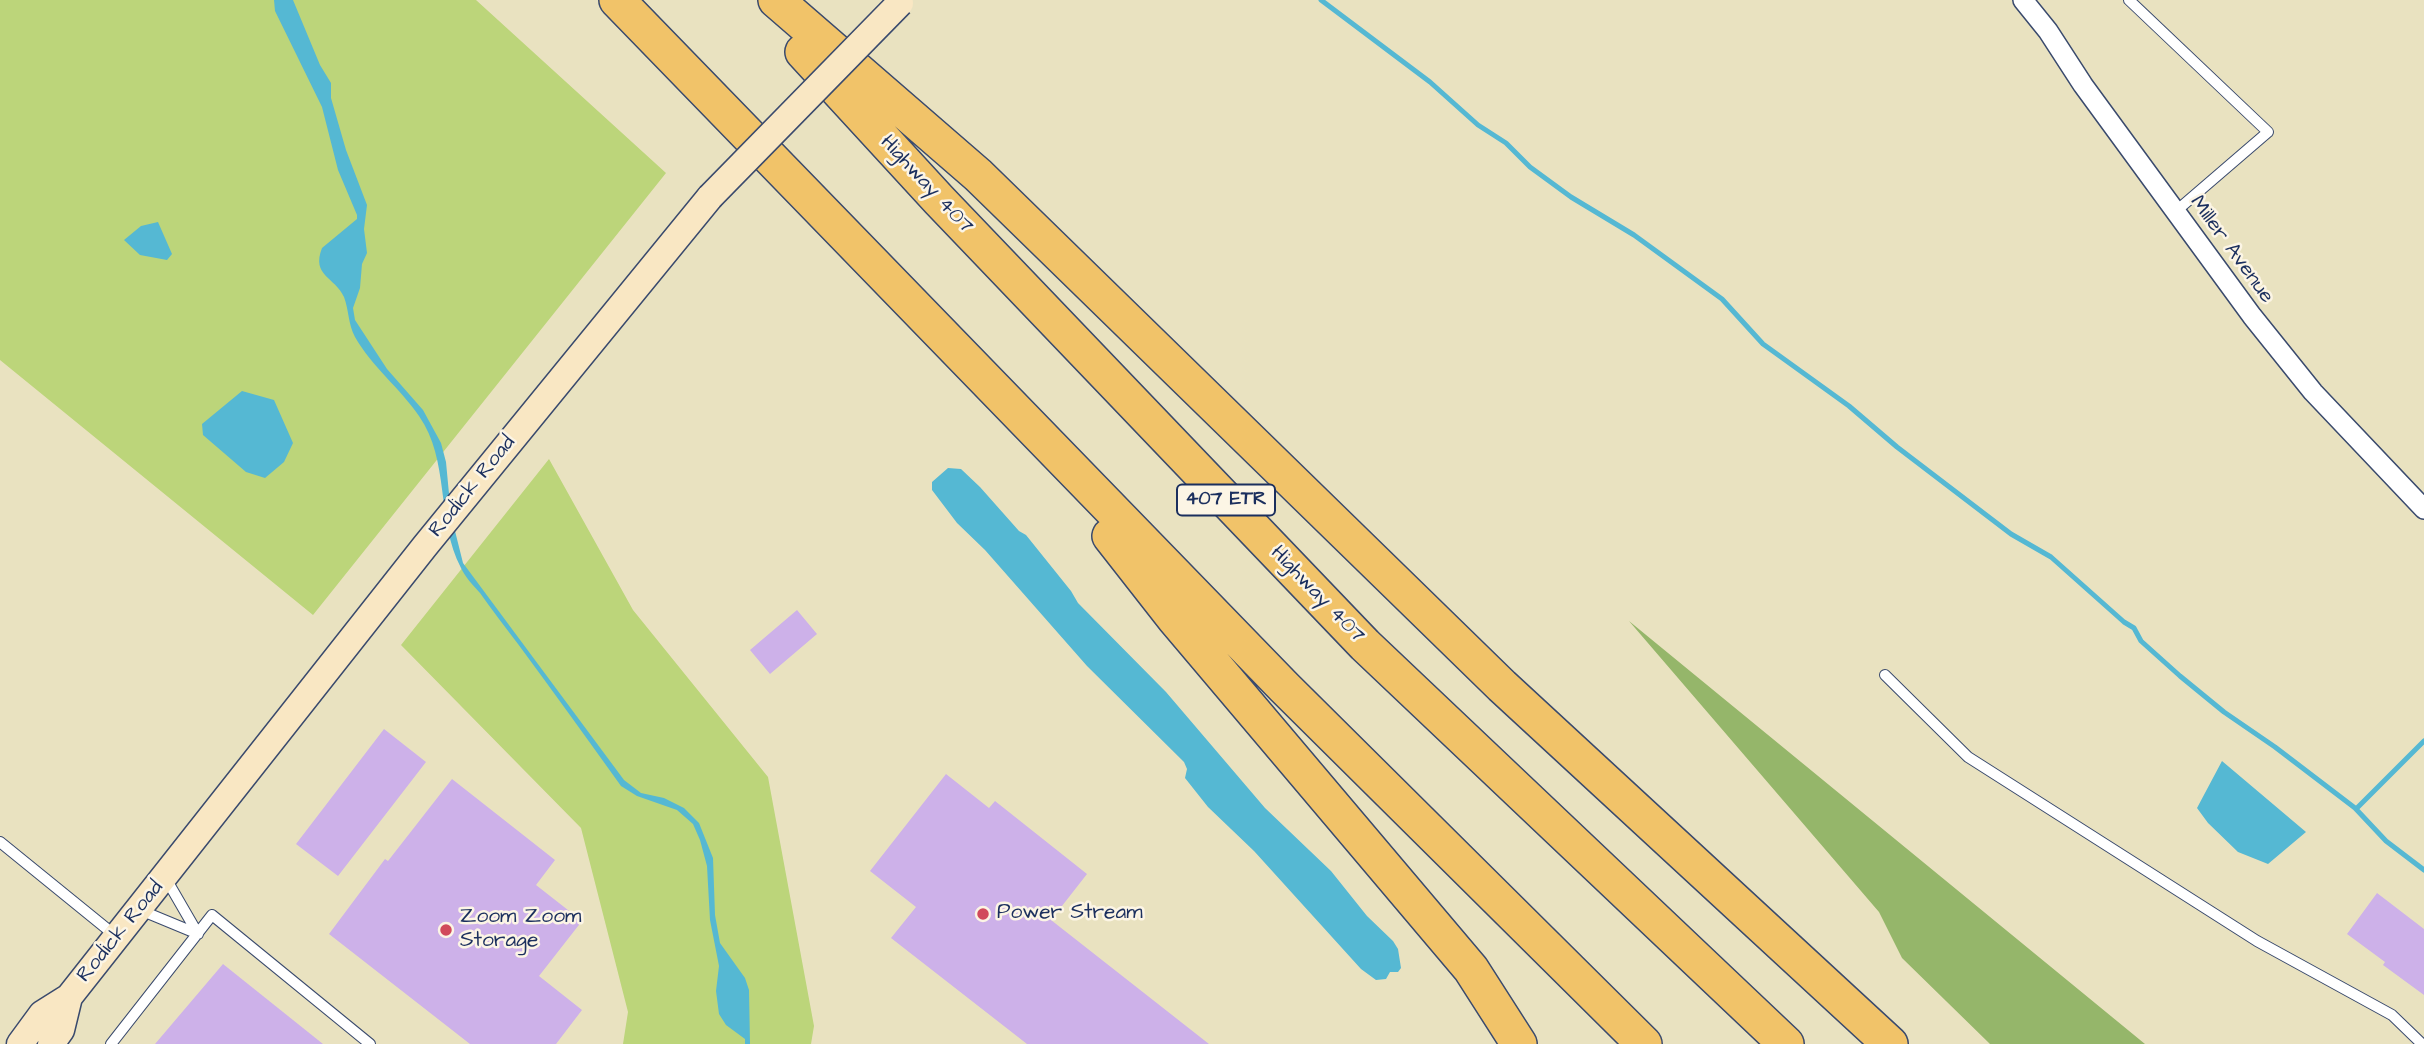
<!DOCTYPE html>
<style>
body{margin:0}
canvas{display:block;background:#e9e2c0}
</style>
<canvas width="2424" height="1044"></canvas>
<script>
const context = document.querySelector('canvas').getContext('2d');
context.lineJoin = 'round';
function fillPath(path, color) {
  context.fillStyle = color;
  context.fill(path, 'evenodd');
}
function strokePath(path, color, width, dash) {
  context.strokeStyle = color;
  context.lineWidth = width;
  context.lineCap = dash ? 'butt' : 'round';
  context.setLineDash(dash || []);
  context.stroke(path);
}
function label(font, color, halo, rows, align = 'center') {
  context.font = font + ' "Architects Daughter",sans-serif';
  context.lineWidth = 5;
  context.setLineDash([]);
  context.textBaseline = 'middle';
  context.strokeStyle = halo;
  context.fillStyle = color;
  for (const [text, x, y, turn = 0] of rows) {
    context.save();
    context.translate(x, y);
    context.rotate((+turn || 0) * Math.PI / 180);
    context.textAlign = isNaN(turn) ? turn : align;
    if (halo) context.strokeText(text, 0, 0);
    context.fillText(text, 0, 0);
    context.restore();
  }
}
fillPath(new Path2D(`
 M0,0H476L666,173L313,615L0,360Z
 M549,459L633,610L768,777L814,1026L811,1044H623L628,1012L581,828L401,645Z`), '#bcd57a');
fillPath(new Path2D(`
 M1629,621L2145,1044H1990L1902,958L1879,912Z`), '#95b66a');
fillPath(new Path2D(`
 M274,0H293L320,65L331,83V98L346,150L367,205L364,229L367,253L362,264L360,288L353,308L355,320L387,369L423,410L441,443L446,462L451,515L463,563L624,780L641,793L664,798L684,808L699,823L713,858L715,915L720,943L745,978L749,990L750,1044H745V1039L726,1025L719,1014L716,991L719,966L710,920L707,866L700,840L693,824L677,810L637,796L621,786C587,739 553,691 518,644C505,627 492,610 480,593C473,585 465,577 461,568C436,520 450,460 419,416C400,388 372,367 355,337C348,324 349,310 344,297C335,277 311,276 322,248L357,219V215L338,170L322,107L275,11Z
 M158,222L172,254L167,260L140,255L124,240L141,226Z
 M242,391L274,400L293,443L284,462L265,478L246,472L203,435L202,424Z
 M948,468L961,469L980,487L1019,531L1026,535L1071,591L1078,603L1166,692L1265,808L1331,871L1367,916L1393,941L1398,949L1401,968L1398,972H1390L1386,979L1376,980L1361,969L1254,851L1208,807L1185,778L1187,769L1184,762L1087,666L985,550L957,523L932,490V482Z
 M2222,761L2306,832L2268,864L2238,852L2208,823L2197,808Z`), '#55b8d3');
strokePath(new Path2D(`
 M1321,0L1430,82L1478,125L1506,143L1530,167L1571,197L1634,235L1722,299L1763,344L1849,406L1897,447L2011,534L2051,557L2124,622L2134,628L2141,641L2180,676L2224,712L2275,747L2355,808L2386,841L2424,870
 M2356,809L2424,741`), '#55b8d3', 5);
fillPath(new Path2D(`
 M797,610L817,634L770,674L750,650Z
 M384,729L426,762L338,876L296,844Z
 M946,774L989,808L995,801L1087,874L1051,920L1209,1044H1027L891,938L916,907L870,871Z
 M452,779L555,860L536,885L582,921L539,976L582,1010L556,1044H470L329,934L385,859L388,861Z
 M2377,893L2424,929V995L2383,965L2385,962L2347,934Z
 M223,964L323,1044H155Z`), '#cdb1e9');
const lane = new Path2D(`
 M2129,0L2268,132L2175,212
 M1885,675L1968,757L2257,941L2392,1015L2422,1044
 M0,842L117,937
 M165,877L198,934
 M140,910L198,934
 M111,1044L212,915L370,1044`);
const street = new Path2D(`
 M2023,0L2048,31L2083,85L2252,316L2313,392L2424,509`);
const secondary = new Path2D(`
 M20,1044L42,1014L69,997L425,546L710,197
 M51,1044L61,1030L69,997`);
const highway = new Path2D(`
 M617,0L1284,687L1644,1044
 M776,0L978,175L1502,686L1890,1044
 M803,52L939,200L1365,645L1786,1044
 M1110,536L1175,619L1471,969L1519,1044`);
strokePath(lane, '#3a4a6d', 12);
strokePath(street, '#3a4a6d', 22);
strokePath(secondary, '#3a4a6d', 29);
strokePath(highway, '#3a4a6d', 38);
strokePath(lane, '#fff', 10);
strokePath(street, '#fff', 19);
strokePath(secondary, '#f9e7c3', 26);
strokePath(highway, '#f1c369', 35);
const secondaryBridge = new Path2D(`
 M710,197L900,3`);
strokePath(secondaryBridge, '#3a4a6d', 29, []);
strokePath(secondaryBridge, '#f9e7c3', 26);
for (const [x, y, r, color] of [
 [983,914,7,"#d1495b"],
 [446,930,7,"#d1495b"]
]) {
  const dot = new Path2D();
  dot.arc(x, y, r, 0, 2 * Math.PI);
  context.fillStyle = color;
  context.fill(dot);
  strokePath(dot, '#fcf5e5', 2.5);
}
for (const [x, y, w] of [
 [1226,500,98]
]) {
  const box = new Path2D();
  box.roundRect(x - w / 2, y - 15.5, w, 31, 5);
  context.fillStyle = '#fcf5e5';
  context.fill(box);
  strokePath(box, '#1b2f5e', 2);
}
label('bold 19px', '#1b2f5e', null, [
 ["407 ETR",1226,500]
]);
label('21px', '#1b2f5e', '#fcf5e5', [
 ["Highway 407",926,185,47],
 ["Miller Avenue",2231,250,54],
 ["Rodick Road",473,487,-51],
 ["Highway 407",1317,595,46],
 ["Rodick Road",121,932,-51]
]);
label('21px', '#1b2f5e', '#fcf5e5', [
 ["Power Stream",997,914],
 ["Zoom Zoom",460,918],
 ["Storage",460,942]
], 'left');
</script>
